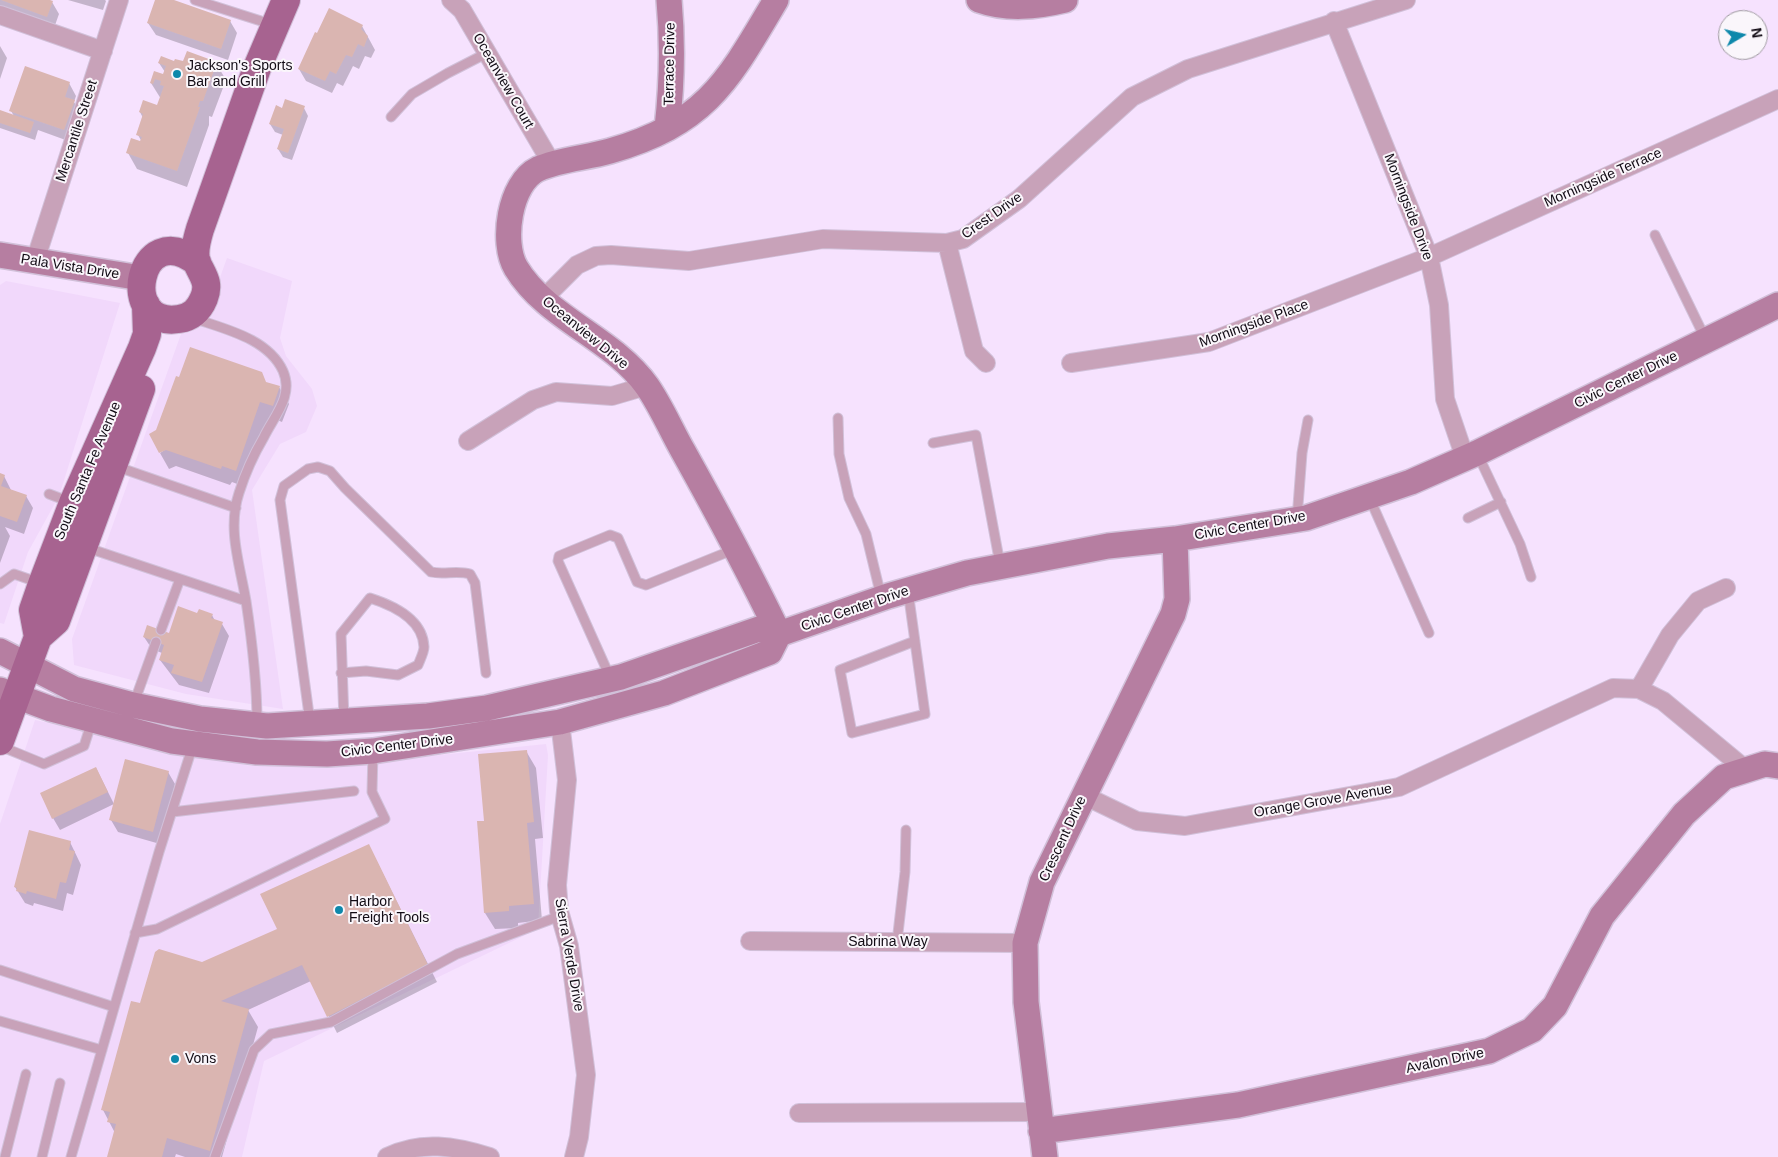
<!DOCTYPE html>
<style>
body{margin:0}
#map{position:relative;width:1778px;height:1157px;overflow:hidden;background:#f6e2fe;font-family:Helvetica,sans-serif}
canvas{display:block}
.north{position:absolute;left:1718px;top:10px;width:50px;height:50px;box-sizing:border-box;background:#faf6fb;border:1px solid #9d989f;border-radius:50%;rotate:81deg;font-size:14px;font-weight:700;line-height:20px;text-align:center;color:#110b14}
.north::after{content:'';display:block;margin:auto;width:18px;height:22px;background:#0e88ab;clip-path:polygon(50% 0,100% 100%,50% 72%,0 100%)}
</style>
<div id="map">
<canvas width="1778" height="1157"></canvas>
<div class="north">N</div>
</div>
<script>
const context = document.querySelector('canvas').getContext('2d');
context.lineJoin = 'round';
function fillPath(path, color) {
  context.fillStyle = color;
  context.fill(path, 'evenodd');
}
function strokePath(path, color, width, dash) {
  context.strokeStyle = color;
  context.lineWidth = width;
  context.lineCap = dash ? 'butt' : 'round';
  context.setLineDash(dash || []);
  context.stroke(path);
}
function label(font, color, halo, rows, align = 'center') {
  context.font = font + ' Helvetica,sans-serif';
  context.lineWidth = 4;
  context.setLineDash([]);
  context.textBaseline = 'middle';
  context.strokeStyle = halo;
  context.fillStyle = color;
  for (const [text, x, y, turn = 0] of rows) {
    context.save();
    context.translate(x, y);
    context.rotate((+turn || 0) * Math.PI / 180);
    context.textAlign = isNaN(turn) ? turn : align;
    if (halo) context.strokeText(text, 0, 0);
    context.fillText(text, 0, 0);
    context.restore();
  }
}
fillPath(new Path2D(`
 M227,258L292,281L280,338L286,356L312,389L317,406L306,432L280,444L252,490L283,709L186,694L74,665L72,639L181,334L193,326L213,297Z
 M6,281L120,303L59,496L28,552L4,624L0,623V285Z
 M35,720L251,766L420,757L546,744L548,755L538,929L264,1061L242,1157H0V824Z`), '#f1d8fb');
fillPath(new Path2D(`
 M0,0H48L52,2L59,14L54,28L0,9Z
 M68,0H105L106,1L103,10Z
 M156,0H170L230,21L237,33L228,60L156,35L148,23Z
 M362,26L375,50L371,58L365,56L359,69L353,66L343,86L337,83L332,93L306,81L299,69L318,34Z
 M0,46L7,58L0,79Z
 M159,63H216L226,80L212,117L209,116V125L187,187L137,169L128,153L143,144L138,135L143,118L140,112L158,106L161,99L151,83L155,73L164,76L165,72Z
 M69,83L76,96L74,102L81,113L71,142L38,130L35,140L0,128V111L14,116L11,111Z
 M304,108L308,116L292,160L283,157L278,149L283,135L275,132L270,124L282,109Z
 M266,383L279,387L289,404L282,422L270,417L245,487L232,482L230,485L176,466L169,469L160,453Z
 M0,475L4,476L11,490L26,496L33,508L24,534L5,527L10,536L0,563Z
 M198,615H212L215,621L222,624L229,636L209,693L179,685L160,660L162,653L152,649L144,637L169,635Z
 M526,751L536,768L543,838L535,839L542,920L518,923V928L495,929L485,913Z
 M96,768L114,804L60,830L53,818Z
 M168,772L175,784L160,844L118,832L111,820Z
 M70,842L81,865L73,895L67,893L63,911L34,903L33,906L25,903L15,887Z
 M369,846L437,982L337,1033L311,981L248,1010L258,1027L222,1157H185L176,1154L175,1157H108L115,1133L103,1110L141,1005L202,963L278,930Z`), '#0003');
fillPath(new Path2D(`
 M1,0H50L53,1L47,17Z
 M155,0H174L231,20L221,49L147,23Z
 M329,8L363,25L361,29L368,36L364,47L358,44L352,57L346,55L336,74L330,71L325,81L298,69L315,32L317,33Z
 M187,51L217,62L203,101H200L198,107H200L177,171L126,153L131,138L140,141L142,137L136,135L143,114L139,112L143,100L157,105L164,86L160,85L161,81L155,79L153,84L150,83L154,71L163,74L166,66L158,63L161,56L174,61L175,59L183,61Z
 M25,66L70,82L65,97L75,100L64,130L9,111Z
 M285,99L305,106L288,153L277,149L284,129L269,124L276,105L282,108Z
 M0,110L34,122L30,133L0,123Z
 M190,347L262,372L266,382L280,386L273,406L260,402L236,471L222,466L221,469L166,450L159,453L149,434L156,430L176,376L179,377Z
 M0,473L5,475L1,486L27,495L17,522L0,516Z
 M178,606L197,613L199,609L213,614L211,618L223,622L202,682L171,673L174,665L159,660L164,645L143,637L147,625L169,633Z
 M527,750L534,822L527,823L534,904L509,906V911L484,913L477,821H484L478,754Z
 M125,759L169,771L153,832L109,820Z
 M96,767L108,792L52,819L40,793Z
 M29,830L71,841L69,850L75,851L66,883L60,882L56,899L27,891L26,894L16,891L17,888L14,887Z
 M369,844L428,965L327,1017L302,965L221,1001L249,1009L210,1151L167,1138L162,1157H107L116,1124L107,1122L110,1112L101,1110L131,1001L140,1003L155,952L159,949L202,962L277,929L260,894Z`), '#dab5b1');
const lane = new Path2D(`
 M195,0L261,21
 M391,117L412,94L448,73L487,53
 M1655,235L1706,340
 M193,318C224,329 268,338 283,371C294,396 274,416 264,437C254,454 245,474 239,493C227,529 240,565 246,601C252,641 257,682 257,722
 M838,418L839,454L849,498L866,534L881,596
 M933,443L976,435L1000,564
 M1478,455L1520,544L1531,577
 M115,466L236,508
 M49,494L70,502
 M1370,499L1429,633
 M1468,518L1501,502
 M1297,519L1302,453L1308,420
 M85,547L246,601
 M0,584L14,574L40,583
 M908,591L925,714L852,733L840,670L915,641
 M161,630L180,579
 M341,673L366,671L398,675L418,665C420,660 424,652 424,647C423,619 392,605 370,598L341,634L344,721
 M610,677L558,561L559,556L610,535L618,538L637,582L646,585L735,549
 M134,703L156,642
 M310,722L280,500L284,486L308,469L318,467L330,471L345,488L431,572C444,575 457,570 470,574L475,583L486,673
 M0,746L44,764L84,746L92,721
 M172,812L354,791
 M135,933L157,929L385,819L372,792L373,751
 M897,942L905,872L906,830
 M0,970L114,1007
 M0,1021L102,1050
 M5,1157L26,1074
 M42,1157L60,1083
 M71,1157L159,852L193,745
 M215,1157L254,1050L271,1034L331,1022L457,954L560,916`);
const street = new Path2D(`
 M451,0L462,10L552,164
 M0,15L103,51
 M1334,21L1429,257L1439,305L1445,399L1465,458
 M947,243L974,351L986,363
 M35,261L119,0
 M543,299L577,265L596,256L611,255L689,261L823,239L947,243L963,239L1019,199L1132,97L1188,69L1406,0
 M1071,363L1209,342L1429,257L1778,99
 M468,441L533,400L556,392L612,396L646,386
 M1639,689L1670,635L1698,601L1726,588
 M560,722L567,780L557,885L559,911L569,946L586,1075L579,1137L574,1157
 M1083,795L1137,821L1185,826L1399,787L1613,688L1639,689L1663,701L1745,769
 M750,941L1025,943
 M799,1113L1039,1112
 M387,1157C421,1140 455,1146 490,1157`);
const secondary = new Path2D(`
 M776,0C728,81 707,123 610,151C586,158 560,159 538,169C509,183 501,243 516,268C547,319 613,338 647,386C661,406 671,430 683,451C717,512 749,572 779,634
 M979,0C1007,10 1036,7 1065,0
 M667,128C672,85 673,43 669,0
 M0,255L141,278
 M0,651L74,689L133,705L200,719L267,726L428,716L487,708L621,677L759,629L779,634L888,596L967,573L1108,546L1175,539L1306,518L1411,482L1477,453L1778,305
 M0,690L51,709L172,741L257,752L327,754L373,751L560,722L664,693L770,652L779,634
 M1041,1131L1238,1105L1489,1051L1532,1030L1555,1006L1602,916L1684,814L1724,777L1765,764L1778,766
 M1045,1157L1026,1002L1025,943L1042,882L1173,614L1177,599L1175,539`);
const primary = new Path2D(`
 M197,262C138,216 117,329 179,319C192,317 199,310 204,298C210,283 203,276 197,263C193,253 197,239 200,229L257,68L286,0
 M38,637L56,621L141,389
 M0,741L38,637L33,610L42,584L73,503L142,348L147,334L146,305`);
strokePath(lane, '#d1c0d9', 11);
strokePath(street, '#d1c0d9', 20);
strokePath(secondary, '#d1c0d9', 28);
strokePath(primary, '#d1c0d9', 30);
strokePath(lane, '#c8a2b9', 9);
strokePath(street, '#c8a2b9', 18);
strokePath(secondary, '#b67ea1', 25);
strokePath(primary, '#a76390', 28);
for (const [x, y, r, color] of [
 [177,74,5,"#0e88ab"],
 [339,910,5,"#0e88ab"],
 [175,1059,5,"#0e88ab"]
]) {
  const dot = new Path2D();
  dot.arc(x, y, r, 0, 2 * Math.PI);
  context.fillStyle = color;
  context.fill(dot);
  strokePath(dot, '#faf6fb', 2);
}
label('14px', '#110b14', '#faf6fb', [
 ["Terrace Drive",670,64,-89],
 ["Oceanview Court",503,81,60],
 ["Mercantile Street",77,131,-72],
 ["Morningside Terrace",1603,178,-24],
 ["Morningside Drive",1408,207,69],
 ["Crest Drive",992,216,-35],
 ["Pala Vista Drive",70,267,9],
 ["Morningside Place",1254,324,-20],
 ["Oceanview Drive",585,333,39],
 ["Civic Center Drive",1626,380,-26],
 ["South Santa Fe Avenue",88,471,-67],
 ["Civic Center Drive",1250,526,-10],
 ["Civic Center Drive",855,609,-19],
 ["Civic Center Drive",397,746,-7],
 ["Orange Grove Avenue",1323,801,-10],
 ["Crescent Drive",1063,839,-65],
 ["Sabrina Way",888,942],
 ["Sierra Verde Drive",569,955,80],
 ["Avalon Drive",1445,1061,-12]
]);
label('14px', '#110b14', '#faf6fb', [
 ["Jackson's Sports",187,66],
 ["Bar and Grill",187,82],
 ["Harbor",349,902],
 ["Freight Tools",349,918],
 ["Vons",185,1059]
], 'left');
</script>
